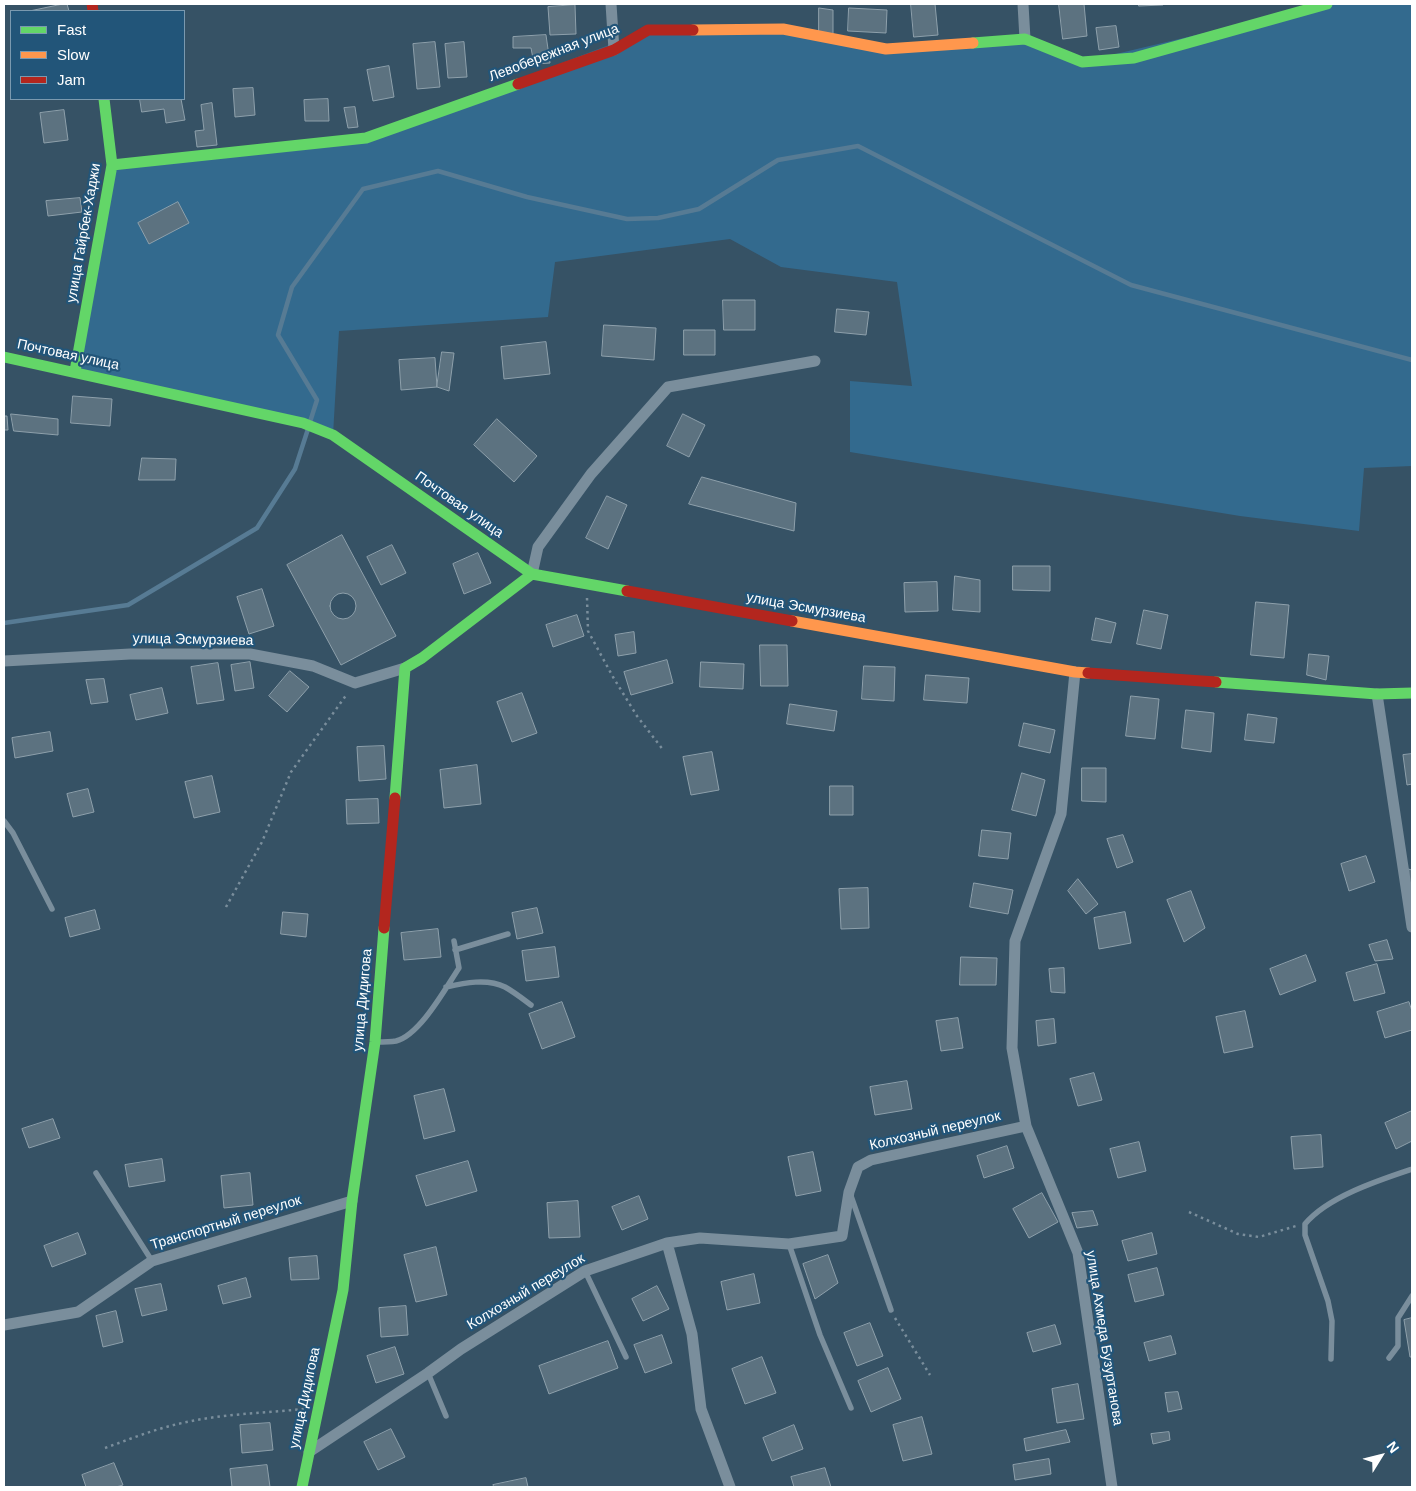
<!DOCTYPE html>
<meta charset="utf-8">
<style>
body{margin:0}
#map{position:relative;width:1416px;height:1491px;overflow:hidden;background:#365265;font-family:Arial,sans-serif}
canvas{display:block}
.frame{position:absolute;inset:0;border:5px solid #fff;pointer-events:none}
.legend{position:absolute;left:10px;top:10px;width:175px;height:90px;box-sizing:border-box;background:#225579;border:1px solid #7a99af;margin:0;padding:6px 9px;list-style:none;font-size:15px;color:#fff}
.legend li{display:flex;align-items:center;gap:10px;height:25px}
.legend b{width:25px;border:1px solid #7a99af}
.north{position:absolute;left:1356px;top:1431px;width:50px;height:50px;-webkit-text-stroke:4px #225579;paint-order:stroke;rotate:54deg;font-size:14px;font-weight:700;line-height:20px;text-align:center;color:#fff}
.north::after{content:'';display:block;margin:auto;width:18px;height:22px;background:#fff;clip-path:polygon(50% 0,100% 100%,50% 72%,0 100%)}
</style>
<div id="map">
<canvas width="1416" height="1491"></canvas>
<div class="frame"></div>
<ul class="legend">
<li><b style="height:6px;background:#63d668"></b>Fast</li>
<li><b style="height:6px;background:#ff974d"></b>Slow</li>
<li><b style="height:6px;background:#b3261e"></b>Jam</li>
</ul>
<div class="north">N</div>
</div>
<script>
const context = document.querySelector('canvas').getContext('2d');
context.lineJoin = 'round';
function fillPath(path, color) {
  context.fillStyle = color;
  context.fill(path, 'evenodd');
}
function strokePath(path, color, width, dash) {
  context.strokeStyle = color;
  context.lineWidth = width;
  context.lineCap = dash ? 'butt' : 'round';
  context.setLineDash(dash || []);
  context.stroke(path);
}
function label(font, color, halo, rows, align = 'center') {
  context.font = font + ' Arial,sans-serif';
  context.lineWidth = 4.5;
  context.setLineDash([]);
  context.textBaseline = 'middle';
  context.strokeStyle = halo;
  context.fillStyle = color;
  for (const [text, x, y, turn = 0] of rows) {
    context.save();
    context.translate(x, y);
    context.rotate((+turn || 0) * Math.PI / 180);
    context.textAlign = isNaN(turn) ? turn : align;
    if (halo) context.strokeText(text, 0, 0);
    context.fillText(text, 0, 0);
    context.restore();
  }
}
fillPath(new Path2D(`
 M1327,4H1412V466L1364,468L1359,531L1240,516L850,452V381L912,386L897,282L781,267L730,239L555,262L548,317L339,331L333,435L75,371L112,165L366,138L648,30L783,29L886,49L1025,39L1082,62Z`), '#336a8e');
strokePath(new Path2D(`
 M310,422L317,400L278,335L292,287L363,189L438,171L527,197L627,219L658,218L699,209L778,160L858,146L1131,285L1412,360
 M4,623L128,605L257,528L295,469L308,429`), '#577b94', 4.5);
const building = new Path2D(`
 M63,4H67L69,11H30Z
 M911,4H935L938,35L914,37Z
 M1059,4H1084L1087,36L1063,39Z
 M1139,4H1163V5L1139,6Z
 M575,5L576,34L550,35L548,7Z
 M819,8L833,10V35L819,33Z
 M849,8L887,10L886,33L848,31Z
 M1116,26L1119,47L1099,50L1096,28Z
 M546,35L550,63L534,64L531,48H513V37Z
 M435,42L440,87L417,89L413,44Z
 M464,42L467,77L448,78L445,44Z
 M389,66L394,97L373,101L367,70Z
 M253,88L255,115L235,117L233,89Z
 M140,99H181L185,120L166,123L164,109L142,112Z
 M328,99L329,121H305L304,100Z
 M212,103L217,145L197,147L195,131L204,130L201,105Z
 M355,107L358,127L348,128L344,108Z
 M64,110L68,140L44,143L40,113Z
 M80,198L82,212L48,216L46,201Z
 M178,202L189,223L149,244L138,223Z
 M723,300H755V330H724Z
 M837,309L869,312L866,335L835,332Z
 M604,325L656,328L654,360L602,356Z
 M684,330H715V355H684Z
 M546,342L550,374L504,379L501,347Z
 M442,352L454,353L449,391L437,387Z
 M435,358L437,387L401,390L399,360Z
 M73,396L112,399L110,426L71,423Z
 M11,414L58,419V435L14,431Z
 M683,414L705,425L689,457L667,446Z
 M4,416H7L8,430H4Z
 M497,419L537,456L514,482L474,445Z
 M142,458L176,459L175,480H139Z
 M702,477L796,503L794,531L689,504Z
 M607,496L627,505L608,549L586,538Z
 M342,535L396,636L341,665L287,565Z
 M392,545L406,573L381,585L367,557Z
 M478,553L491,583L464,594L453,564Z
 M1013,566H1050V591L1013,590Z
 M955,576L980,580V612L953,610Z
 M937,582L938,611L905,612L904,583Z
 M262,589L274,626L249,634L237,597Z
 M330 606a13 13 0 1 1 26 0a13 13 0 1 1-26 0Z
 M1256,602L1289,605L1284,658L1251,655Z
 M1144,610L1168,615L1161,649L1137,644Z
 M577,615L584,636L553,647L546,625Z
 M1096,618L1116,623L1111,643L1092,640Z
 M634,632L636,653L618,656L615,635Z
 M760,645H787L788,686H761Z
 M1309,654L1329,656L1326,680L1307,675Z
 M667,660L673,683L631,695L624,672Z
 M250,662L254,688L235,691L231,665Z
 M701,662L744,664L743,689L700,687Z
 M218,663L224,700L197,704L191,667Z
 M864,666L895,667L894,701L862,699Z
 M290,671L309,687L287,712L269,696Z
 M926,675L969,678L967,703L924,700Z
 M104,679L108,702L91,704L86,680Z
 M162,688L168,713L136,720L130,695Z
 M522,693L537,733L512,742L497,702Z
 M1131,696L1159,699L1155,739L1126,736Z
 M790,704L837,711L834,731L787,724Z
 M1186,710L1214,713L1211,752L1182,748Z
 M1248,714L1277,718L1274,743L1245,740Z
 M1024,723L1055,730L1050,753L1019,746Z
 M50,732L53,751L15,758L12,738Z
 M384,746L386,779L359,781L357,747Z
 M712,752L719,790L691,795L683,757Z
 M1412,754V784L1407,785L1403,755Z
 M477,765L481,804L444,808L440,770Z
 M1082,768H1106V802L1082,801Z
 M1022,773L1045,780L1036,816L1012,810Z
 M212,776L220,812L194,818L185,782Z
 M830,786H853V815H830Z
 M88,789L94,812L73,817L67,794Z
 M378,799L379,823L347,824L346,800Z
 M982,830L1011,833L1008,859L979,856Z
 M1123,835L1133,862L1117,868L1107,839Z
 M1366,856L1375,882L1349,891L1341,864Z
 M1408,869L1412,870V883H1409Z
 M1078,879L1098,904L1086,914L1068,891Z
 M974,883L1013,890L1008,914L970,907Z
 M868,888L869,928L841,929L839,889Z
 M1191,891L1205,928L1184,942L1167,900Z
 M537,908L543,933L517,939L512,913Z
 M95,910L100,929L70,937L65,918Z
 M283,912L308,914L306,937L281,934Z
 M1125,912L1131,943L1099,949L1094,918Z
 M438,929L441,957L404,960L401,933Z
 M1387,940L1393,959L1375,961L1369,945Z
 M555,947L559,977L526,981L522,951Z
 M1306,955L1316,981L1280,995L1270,969Z
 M961,957L997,958L996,985H960Z
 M1377,964L1385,993L1354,1001L1346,973Z
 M1064,968L1065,993L1051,992L1049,969Z
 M562,1002L575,1037L542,1049L529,1014Z
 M1409,1002L1412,1011V1030L1385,1038L1377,1012Z
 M1245,1011L1253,1047L1224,1053L1216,1017Z
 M958,1018L963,1048L941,1051L936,1021Z
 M1054,1019L1056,1043L1038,1046L1036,1021Z
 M1094,1073L1102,1100L1078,1106L1070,1079Z
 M907,1081L912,1109L875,1115L870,1087Z
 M444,1089L455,1131L424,1139L414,1096Z
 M1412,1111V1141L1396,1149L1385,1123Z
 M53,1119L60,1138L29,1148L22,1129Z
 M1321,1135L1323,1167L1294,1169L1291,1137Z
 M1139,1142L1146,1171L1118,1178L1110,1149Z
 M1007,1146L1014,1168L984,1178L977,1156Z
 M813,1152L821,1191L796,1196L788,1157Z
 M162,1159L165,1181L129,1187L125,1165Z
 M468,1161L477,1191L426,1206L416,1176Z
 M250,1173L253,1205L224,1208L221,1176Z
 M1042,1193L1058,1222L1029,1238L1013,1209Z
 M639,1196L648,1219L622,1230L612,1207Z
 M578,1201L580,1237L549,1238L547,1203Z
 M1093,1211L1098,1225L1077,1228L1072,1213Z
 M78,1233L86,1254L52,1267L44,1246Z
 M1152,1233L1157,1254L1128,1261L1122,1241Z
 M436,1247L447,1295L416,1302L404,1255Z
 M828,1255L838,1283L815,1299L803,1264Z
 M317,1256L319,1279L291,1280L289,1258Z
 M1157,1268L1164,1295L1135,1302L1128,1275Z
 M754,1274L760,1303L727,1310L721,1282Z
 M246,1278L251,1297L223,1304L218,1286Z
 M161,1284L167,1310L142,1316L135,1289Z
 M657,1286L669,1309L643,1321L632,1299Z
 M406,1306L408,1335L381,1337L379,1308Z
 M116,1311L123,1342L103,1347L96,1316Z
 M1412,1318V1357H1410L1404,1320Z
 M870,1323L883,1356L857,1366L844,1333Z
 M1055,1325L1061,1344L1033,1352L1027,1333Z
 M662,1335L672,1363L645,1373L634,1345Z
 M1171,1336L1176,1354L1149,1361L1144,1343Z
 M608,1341L618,1368L549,1394L539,1366Z
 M395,1347L404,1374L376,1383L367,1356Z
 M762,1357L776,1393L745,1404L732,1369Z
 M888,1368L901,1399L871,1412L858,1381Z
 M1078,1384L1084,1419L1057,1423L1052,1389Z
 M1178,1392L1182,1409L1168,1412L1165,1393Z
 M922,1417L932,1454L903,1461L893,1425Z
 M270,1423L273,1450L242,1453L240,1425Z
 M794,1425L803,1449L772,1461L763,1438Z
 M391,1429L405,1457L378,1470L364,1442Z
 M1066,1430L1070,1442L1026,1451L1024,1439Z
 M1169,1432L1170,1440L1153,1444L1151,1434Z
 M1049,1459L1051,1474L1015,1480L1013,1465Z
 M114,1463L123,1485L116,1487H86L82,1475Z
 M267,1465L270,1487H232L230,1469Z
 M825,1468L831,1487H794L791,1477Z
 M526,1478L528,1487H494L493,1485Z`);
fillPath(building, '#5c7280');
strokePath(building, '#8ea0ab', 1);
strokePath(new Path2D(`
 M587,598L588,631L613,677L637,716L664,751
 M226,907L262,842L291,772L347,694
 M1189,1212L1238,1234L1259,1237L1296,1226
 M895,1318L930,1375
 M105,1448C130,1439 155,1429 182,1423C221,1414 263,1413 304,1409`), '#7a8e9c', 2.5, [2.5, 4]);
strokePath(new Path2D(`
 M4,821L13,833L52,909
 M455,950L508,934
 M446,987C464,983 487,978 505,987C514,992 523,999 531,1005
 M376,1042C382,1042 390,1042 396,1041C420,1035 445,989 459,968L454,941
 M96,1173L152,1261
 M851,1196L891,1310
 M789,1244L820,1335L851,1408
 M585,1271L626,1357
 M1389,1358L1398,1346V1318L1412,1296
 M1331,1359L1332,1321L1328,1301L1305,1235V1224C1327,1197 1379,1180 1412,1169
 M428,1373L446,1416`), '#7a8e9c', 5.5);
strokePath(new Path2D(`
 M611,4L614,50
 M1023,4L1025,39
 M532,574L538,547L591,474L668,387L815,361
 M4,661L130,654H250L313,666L355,683L405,668
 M1075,672L1061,814L1015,941L1012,1048L1026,1126L1078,1253L1112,1487
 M1377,694L1412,927
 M667,1243L692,1334L701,1409L730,1487
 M4,1325L78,1312L152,1261L352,1201
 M309,1452L428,1373L461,1349L585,1271L667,1243L700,1238L789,1244L842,1236L849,1192L858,1167L871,1160L1026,1126`), '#7a8e9c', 11);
strokePath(new Path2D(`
 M973,43L1025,39L1082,62L1134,58L1327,4
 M112,165L366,138L518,84
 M4,357L303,423L333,435L532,574L627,591
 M75,371L112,165L104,99
 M1216,682L1377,694L1412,693
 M395,798L405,668L422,658L532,574
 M302,1487L343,1290L352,1201L375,1042L384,928`), '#63d668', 11);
strokePath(new Path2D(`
 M693,30L783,29L886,49L973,43
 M792,621L1075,672L1088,673`), '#ff974d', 11);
strokePath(new Path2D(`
 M92,4L93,11
 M518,84L614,50L648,30H693
 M627,591L792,621
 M1088,673L1216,682
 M384,928L395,798`), '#b3261e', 11);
label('14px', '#fff', '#225579', [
 ["Левобережная улица",554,53,-21],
 ["улица Гайрбек-Хаджи",84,233,-80],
 ["Почтовая улица",68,355,12],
 ["Почтовая улица",459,505,35],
 ["улица Эсмурзиева",806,608,10],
 ["улица Эсмурзиева",193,640,1],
 ["улица Дидигова",363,1000,-85],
 ["Колхозный переулок",935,1131,-13],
 ["Транспортный переулок",226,1223,-17],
 ["Колхозный переулок",526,1292,-31],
 ["улица Ахмеда Бузуртанова",1104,1338,81],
 ["улица Дидигова",305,1398,-78]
]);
</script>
